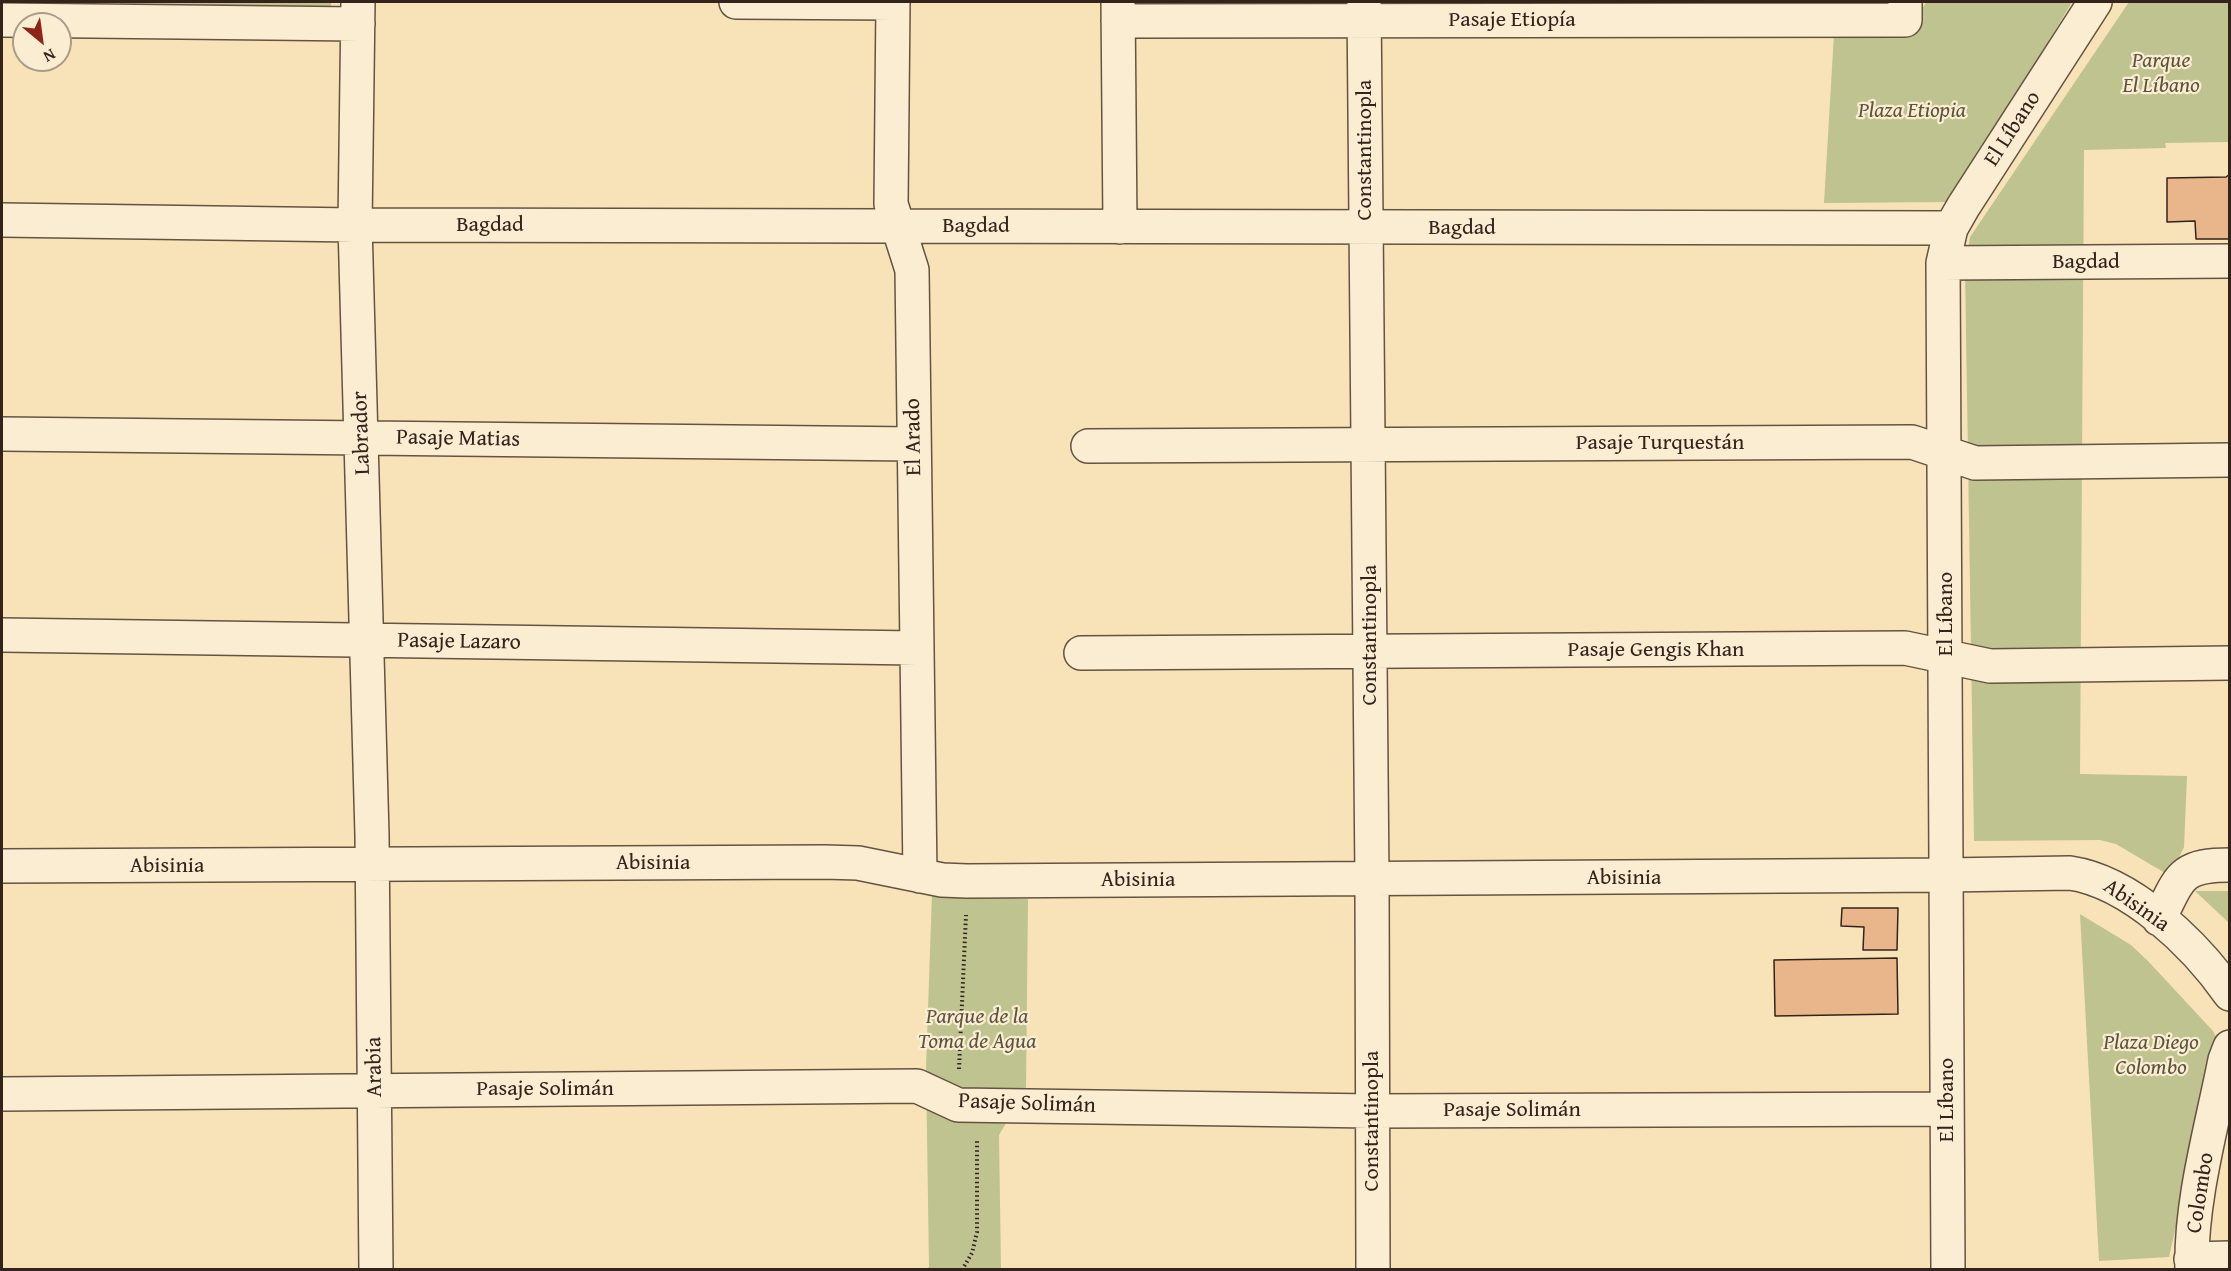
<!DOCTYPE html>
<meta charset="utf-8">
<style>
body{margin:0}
#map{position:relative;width:2231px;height:1271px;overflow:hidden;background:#f8e3b9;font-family:"Gentium Book Plus",serif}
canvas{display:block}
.frame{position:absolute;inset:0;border:3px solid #34231b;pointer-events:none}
.north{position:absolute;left:12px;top:12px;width:60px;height:60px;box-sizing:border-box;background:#faedd2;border:2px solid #ab9c89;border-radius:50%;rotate:151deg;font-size:16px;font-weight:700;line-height:24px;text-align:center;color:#34231b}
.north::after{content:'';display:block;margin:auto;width:21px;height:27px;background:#8f2418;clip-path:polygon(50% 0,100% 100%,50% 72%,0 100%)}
</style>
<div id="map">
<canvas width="2231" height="1271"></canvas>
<div class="frame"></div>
<div class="north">N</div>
</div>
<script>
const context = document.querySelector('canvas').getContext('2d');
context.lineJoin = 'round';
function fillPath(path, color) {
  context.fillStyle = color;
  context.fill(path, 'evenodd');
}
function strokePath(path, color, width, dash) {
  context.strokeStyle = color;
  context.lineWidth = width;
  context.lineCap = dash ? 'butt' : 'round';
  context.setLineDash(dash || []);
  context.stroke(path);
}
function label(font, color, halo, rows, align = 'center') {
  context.font = font + ' "Gentium Book Plus",serif';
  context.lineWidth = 4.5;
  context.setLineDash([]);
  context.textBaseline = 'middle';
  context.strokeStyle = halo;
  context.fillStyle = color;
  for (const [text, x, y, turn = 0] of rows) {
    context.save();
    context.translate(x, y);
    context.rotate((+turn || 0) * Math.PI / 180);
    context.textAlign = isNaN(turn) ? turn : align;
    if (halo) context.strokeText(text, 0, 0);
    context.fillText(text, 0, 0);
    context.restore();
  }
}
fillPath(new Path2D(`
 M120,2H331V7L120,9Z
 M1926,2H2072L1953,202L1824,203L1834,34L1913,27Z
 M2129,2H2229V142L2165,143L2166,148L2084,150L2080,774L2187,776L2184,847L2170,876L2116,844L2100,840L1974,841L1965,268L1970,237Z
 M2195,891H2229V923Z
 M932,893L1028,899L1026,1089L999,1135L1001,1269L924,1270L929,1267L926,1067Z
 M2080,914L2131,945L2148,961L2213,1031L2217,1039V1046L2169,1257L2099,1261Z`), '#bec38f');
const building = new Path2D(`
 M2230,174V239H2196L2195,221L2167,222V178L2226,177Z
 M1842,908H1898L1897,950H1863L1864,927L1841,926Z
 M1897,958L1898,1014L1775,1016L1774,960Z`);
fillPath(building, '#e9b58a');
strokePath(building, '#34231b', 1.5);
const street = new Path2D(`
 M358,2L355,225L372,835L376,1270
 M736,2L893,3
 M893,2L891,204L912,270L920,876
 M1118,2L1120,227
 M1364,2L1372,879L1373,1270
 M2,20L358,24
 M1118,21L1905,20V2
 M2,220L355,225L1951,228
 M1943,263L2230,261
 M2,434L914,444
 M1088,446L1912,442L1975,463L2230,460
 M2,635L917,648
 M1081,653L1905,648L1990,666L2230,663
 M2,866L825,862L858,863L942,880L967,881L1946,875L2070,873C2131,882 2195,944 2230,994
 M2159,919C2180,878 2179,865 2230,865
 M2,1094L917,1086L958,1105L1372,1111L1947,1109
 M2191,1259L2230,1258
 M1948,1270L1943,263L1951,228L1963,207L2095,2
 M2192,1270C2190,1202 2212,1126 2225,1060L2230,1047`);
strokePath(street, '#655342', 36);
strokePath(new Path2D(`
 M959,1069L966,915
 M962,1270L972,1253L977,1232V1140`), '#34231b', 4, [1.5, 3]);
strokePath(street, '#faedd2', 33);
label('22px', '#34231b', '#faedd2', [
 ["Pasaje Etiopía",1512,20],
 ["El Líbano",2013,129,-57],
 ["Constantinopla",1365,150,-90],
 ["Bagdad",490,225],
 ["Bagdad",976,226],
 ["Bagdad",1462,228],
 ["Bagdad",2086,262],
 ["Labrador",362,433,-92],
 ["El Arado",914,437,-91],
 ["Pasaje Matias",458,439,1],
 ["Pasaje Turquestán",1660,443],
 ["El Líbano",1946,614,-90],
 ["Constantinopla",1370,635,-90],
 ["Pasaje Lazaro",459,642,1],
 ["Pasaje Gengis Khan",1656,650],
 ["Abisinia",653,863],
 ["Abisinia",167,866],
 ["Abisinia",1624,878],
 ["Abisinia",1138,880],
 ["Abisinia",2136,906,35],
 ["Arabia",375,1067,-91],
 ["Pasaje Solimán",545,1089],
 ["El Líbano",1947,1100,-90],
 ["Pasaje Solimán",1027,1104,2],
 ["Pasaje Solimán",1512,1110],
 ["Constantinopla",1372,1121,-90],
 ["Colombo",2201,1193,-81]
]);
label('italic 22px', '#5d533e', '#faedd2', [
 ["Parque",2161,61],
 ["El Líbano",2161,86],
 ["Plaza Etiopia",1912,111],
 ["Parque de la",977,1017],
 ["Toma de Agua",977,1042],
 ["Plaza Diego",2151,1043],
 ["Colombo",2151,1068]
]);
</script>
